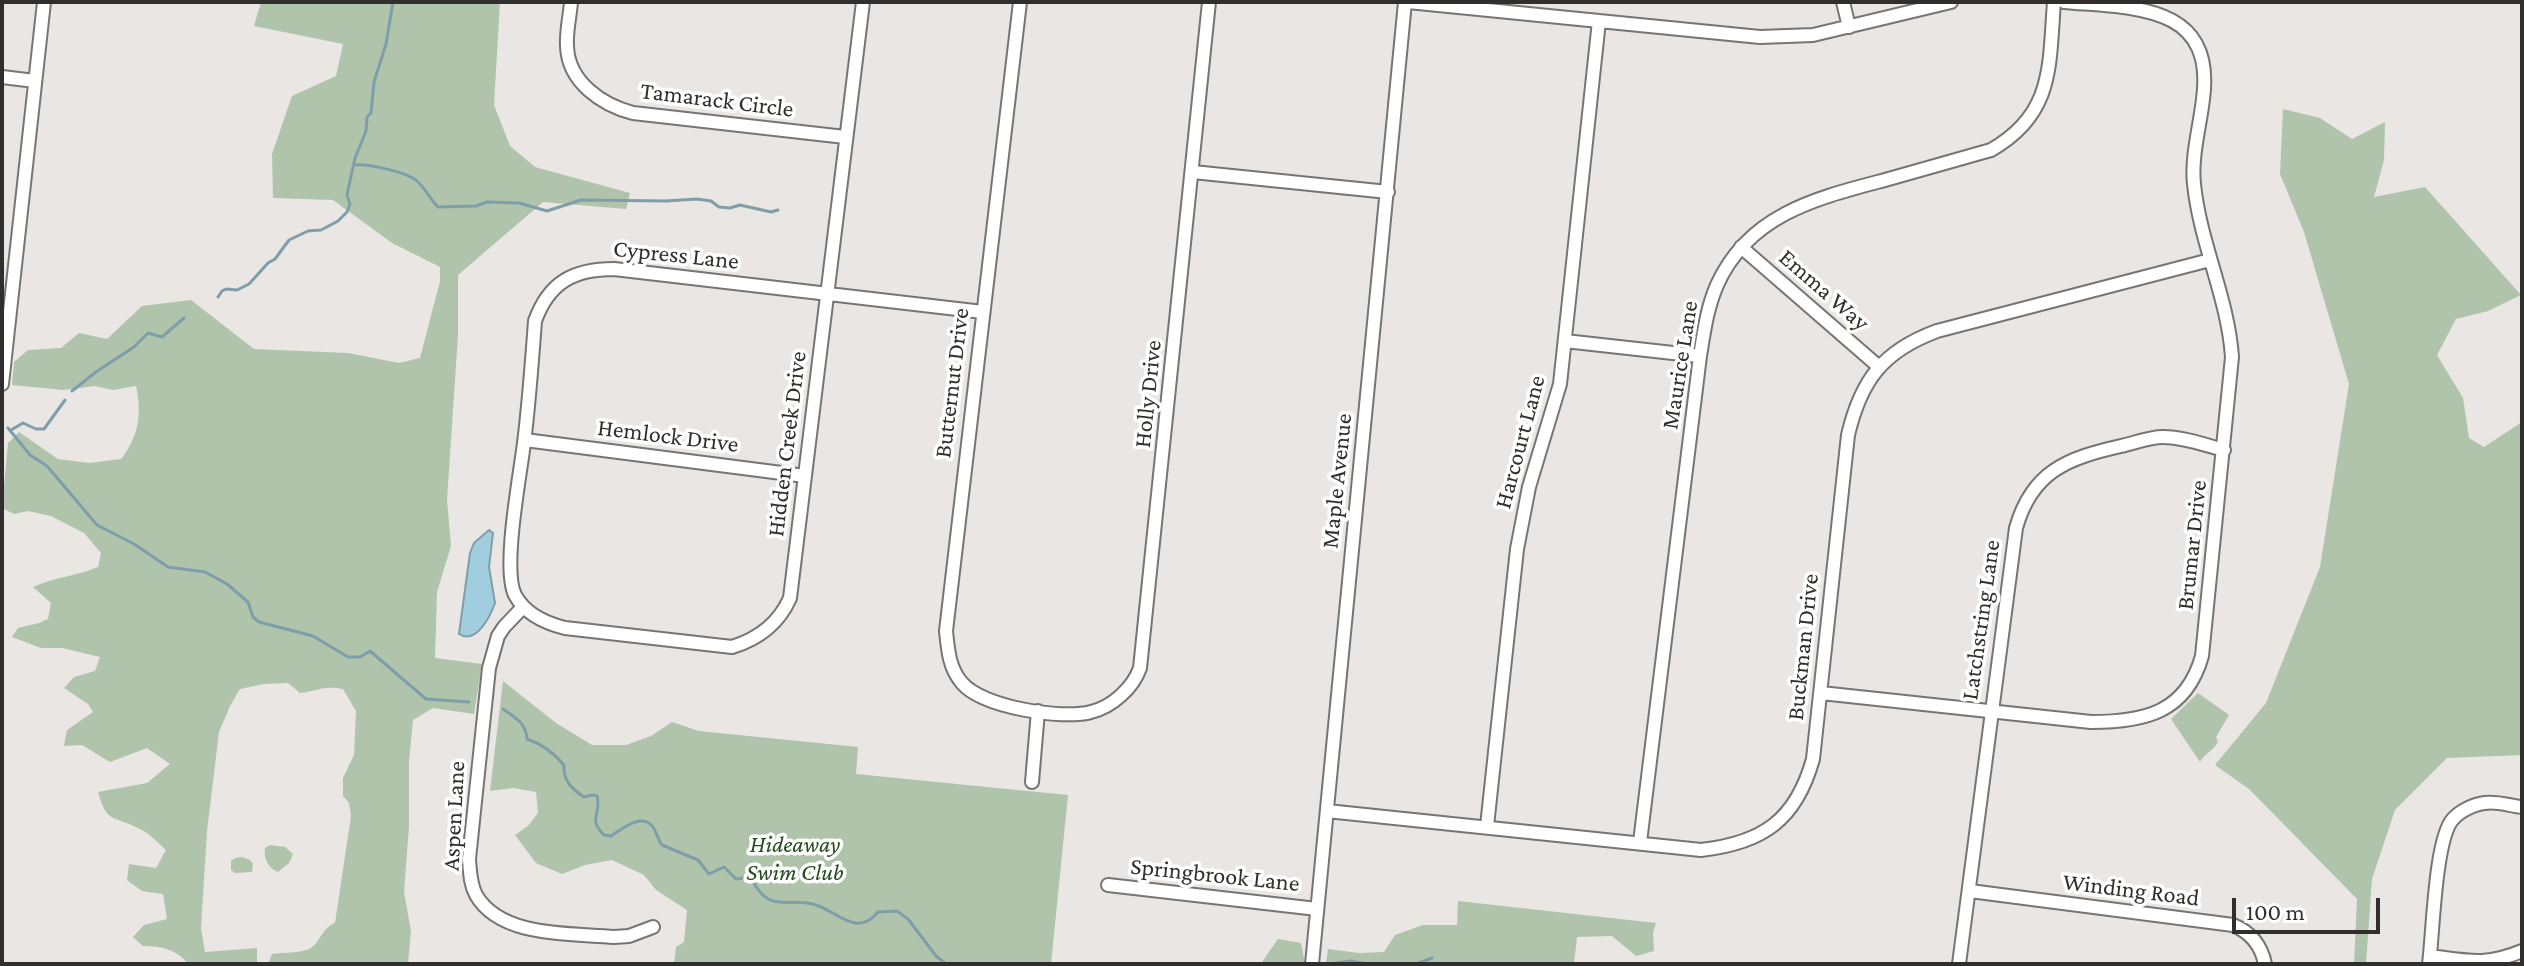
<!DOCTYPE html>
<style>
body{margin:0}
#map{position:relative;width:2524px;height:966px;overflow:hidden;background:#e9e6e4;font-family:"Crimson Pro",serif}
canvas{display:block}
.frame{position:absolute;inset:0;border:4px solid #302f2e;pointer-events:none}
.scale{position:absolute;left:2232px;top:898px;width:148px;height:36px;box-sizing:border-box;border:4px solid #302f2e;border-top:0;padding-left:10px;font-size:24px;line-height:28px;white-space:nowrap;color:#302f2e;-webkit-text-stroke:6px #fff;paint-order:stroke}
</style>
<div id="map">
<canvas width="2524" height="966"></canvas>
<div class="frame"></div>
<div class="scale">100 m</div>
</div>
<script>
const context = document.querySelector('canvas').getContext('2d');
context.lineJoin = 'round';
function fillPath(path, color) {
  context.fillStyle = color;
  context.fill(path, 'evenodd');
}
function strokePath(path, color, width, dash) {
  context.strokeStyle = color;
  context.lineWidth = width;
  context.lineCap = dash ? 'butt' : 'round';
  context.setLineDash(dash || []);
  context.stroke(path);
}
function label(font, color, halo, rows, align = 'center') {
  context.font = font + ' "Crimson Pro",serif';
  context.lineWidth = 7;
  context.setLineDash([]);
  context.textBaseline = 'middle';
  context.strokeStyle = halo;
  context.fillStyle = color;
  for (const [text, x, y, turn = 0] of rows) {
    context.save();
    context.translate(x, y);
    context.rotate((+turn || 0) * Math.PI / 180);
    context.textAlign = isNaN(turn) ? turn : align;
    if (halo) context.strokeText(text, 0, 0);
    context.fillText(text, 0, 0);
    context.restore();
  }
}
fillPath(new Path2D(`
 M261,2H500L494,105L510,146L535,167L630,193L626,209L543,202L458,275V335L447,500L451,546L437,592L435,658L482,664L474,714L433,708L413,720L409,761V826L404,892L411,931L408,964H268L272,954C282,952 304,954 312,947C322,939 322,928 335,923L351,816L349,803L343,796V778L354,755L356,711L343,689C324,685 317,691 300,693L288,683L264,684L240,689L230,706L219,732L207,831L201,928L205,952L257,948V964H188C177,949 160,946 143,946L133,937L144,925L167,919L163,894L142,891L127,880L129,864L156,868L166,850C158,843 149,833 140,829C114,815 107,825 98,792L147,783L170,764L147,748L110,762L82,745L64,746L67,730L93,712L88,704L64,688L74,677L95,671L100,657L62,648H41L12,637L18,628L39,623L48,619L51,603L33,587C54,577 77,576 98,567L101,553L84,533L51,516L28,511L14,514L2,508L8,443L19,432L58,459L89,463L121,459C139,436 142,414 136,386L113,390L95,386L63,390L12,385L14,362L28,350L61,348L79,333L107,339L142,306L191,300L254,349L348,353L399,363L420,358L440,281V267L392,243L333,200L273,198L272,154L292,96L336,76L343,44L254,26Z
 M2283,109L2320,118L2352,139L2385,122L2384,160L2374,197L2425,187L2521,295L2488,311L2456,319L2437,355L2463,398L2469,438L2484,447L2522,422V755L2447,758L2395,810L2372,879L2366,964H2354L2357,899L2249,789L2215,765L2266,703L2320,567L2349,384L2304,232L2280,174Z
 M503,681L556,723L592,745H626L651,736L672,722L699,731L858,747L856,774L1068,795L1051,964H674L676,947L684,942L687,910L656,890L644,875L612,860L585,865L562,874L536,863L515,835L528,826L538,813L536,792L513,788L490,791Z
 M2198,693L2229,715L2216,737L2218,742C2213,751 2205,753 2200,762L2171,719Z
 M270,845L285,847L293,854L289,863L278,872C269,869 263,858 265,848Z
 M242,857L250,860L253,864L252,872L235,873L231,870V861L235,858Z
 M1458,901L1656,923L1653,933L1654,951L1636,956L1612,936L1577,937L1574,964H1326L1328,949L1359,953L1384,952L1395,935L1423,925H1457Z
 M1278,939L1301,943L1305,964H1257L1262,962Z`), '#afc4ab');
const water = new Path2D(`
 M489,530L493,533L489,567L495,603C490,617 476,645 459,634L470,553L474,543Z`);
fillPath(water, '#a1cedf');
strokePath(water, '#7f9eaa', 2);
strokePath(new Path2D(`
 M354,165C366,163 407,172 417,181C425,188 430,199 438,207L476,206L487,202L519,203L547,211L581,200L666,201L697,199L711,201L719,207L730,208L740,205L771,212L778,210
 M218,297L222,291L226,289L237,290L249,284L268,263L275,259L289,240L308,231L321,230L338,221L347,212L350,204L347,195L355,158L366,131L367,117L371,113L374,82L386,44L393,2
 M72,391L96,372L134,347L148,333L162,337L184,318
 M8,428L30,455L47,466L97,525L134,544L168,567L205,572L227,584L248,602L253,617L259,622L313,636L348,657H360L370,651L426,699L469,702
 M11,430L23,423L36,429H44L65,400
 M503,709C516,718 526,723 527,739C542,744 554,753 564,765C563,781 572,789 584,797L593,795L597,796C602,814 587,818 604,835L611,836C622,829 642,812 653,827C657,833 658,840 662,845L698,860L709,874L724,867L736,879L751,877C768,916 789,896 816,905C838,912 857,938 878,912L897,911L908,919L936,956L946,964
 M1330,964L1350,961L1369,964
 M1416,964L1432,958`), '#7f9eaa', 3);
const minor = new Path2D(`
 M571,2C570,16 566,32 567,46C568,82 602,105 633,113L845,137
 M863,2L790,598C779,623 758,639 732,647L565,628C545,623 525,614 515,595C502,569 520,476 524,443C529,403 532,362 535,321C549,282 574,269 614,269L983,312
 M1020,2L946,631C948,650 949,668 962,683C982,707 1062,720 1091,712C1112,707 1133,688 1140,668L1209,2
 M1408,2L1760,37L1813,35L1951,2
 M1843,2L1849,27
 M2,77L35,81
 M1193,172L1388,192
 M1741,247L1878,366
 M1565,341L1700,356
 M2,384L44,2
 M525,440L805,476
 M523,607L504,627L498,636L489,668L469,859C470,871 470,884 476,895C501,938 571,933 614,937L629,936L653,927
 M1821,693L2091,722C2144,722 2186,713 2202,656L2232,357C2228,298 2200,243 2194,184C2191,157 2200,126 2203,99C2216,3 2132,8 2064,2
 M1032,782L1038,711
 M1327,811L1701,850C1763,843 1796,820 1813,759L1848,435C1861,380 1883,351 1937,331L2210,260
 M1487,826L1517,549L1529,487L1560,384L1599,21
 M1640,842L1700,356C1704,332 1707,308 1717,285C1749,214 1817,198 1885,180C1921,170 1956,160 1991,150C2054,114 2049,66 2054,2
 M1108,885L1317,909
 M1970,891L2233,925C2250,932 2261,944 2265,964
 M2430,956C2469,961 2486,966 2522,951
 M1312,964L1405,2
 M1959,964L2016,528C2032,471 2068,458 2121,446C2135,443 2149,437 2163,437C2183,437 2205,445 2224,450
 M2429,964C2433,934 2435,838 2453,819C2460,811 2474,804 2485,803C2497,801 2511,806 2522,807`);
strokePath(minor, '#777573', 16);
strokePath(minor, '#fff', 12);
label('24px', '#302f2e', '#fff', [
 ["Tamarack Circle",717,100,7],
 ["Cypress Lane",676,255,6],
 ["Emma Way",1824,290,41],
 ["Maurice Lane",1680,365,-81],
 ["Butternut Drive",952,383,-83],
 ["Holly Drive",1148,394,-84],
 ["Hemlock Drive",668,436,7],
 ["Harcourt Lane",1520,442,-75],
 ["Hidden Creek Drive",787,444,-83],
 ["Maple Avenue",1337,481,-84],
 ["Brumar Drive",2192,545,-84],
 ["Latchstring Lane",1981,620,-82],
 ["Buckman Drive",1803,647,-84],
 ["Aspen Lane",454,816,-87],
 ["Springbrook Lane",1215,875,6],
 ["Winding Road",2131,890,7]
]);
label('italic 24px', '#254b1e', '#fff', [
 ["Hideaway",795,845],
 ["Swim Club",795,873]
]);
</script>
